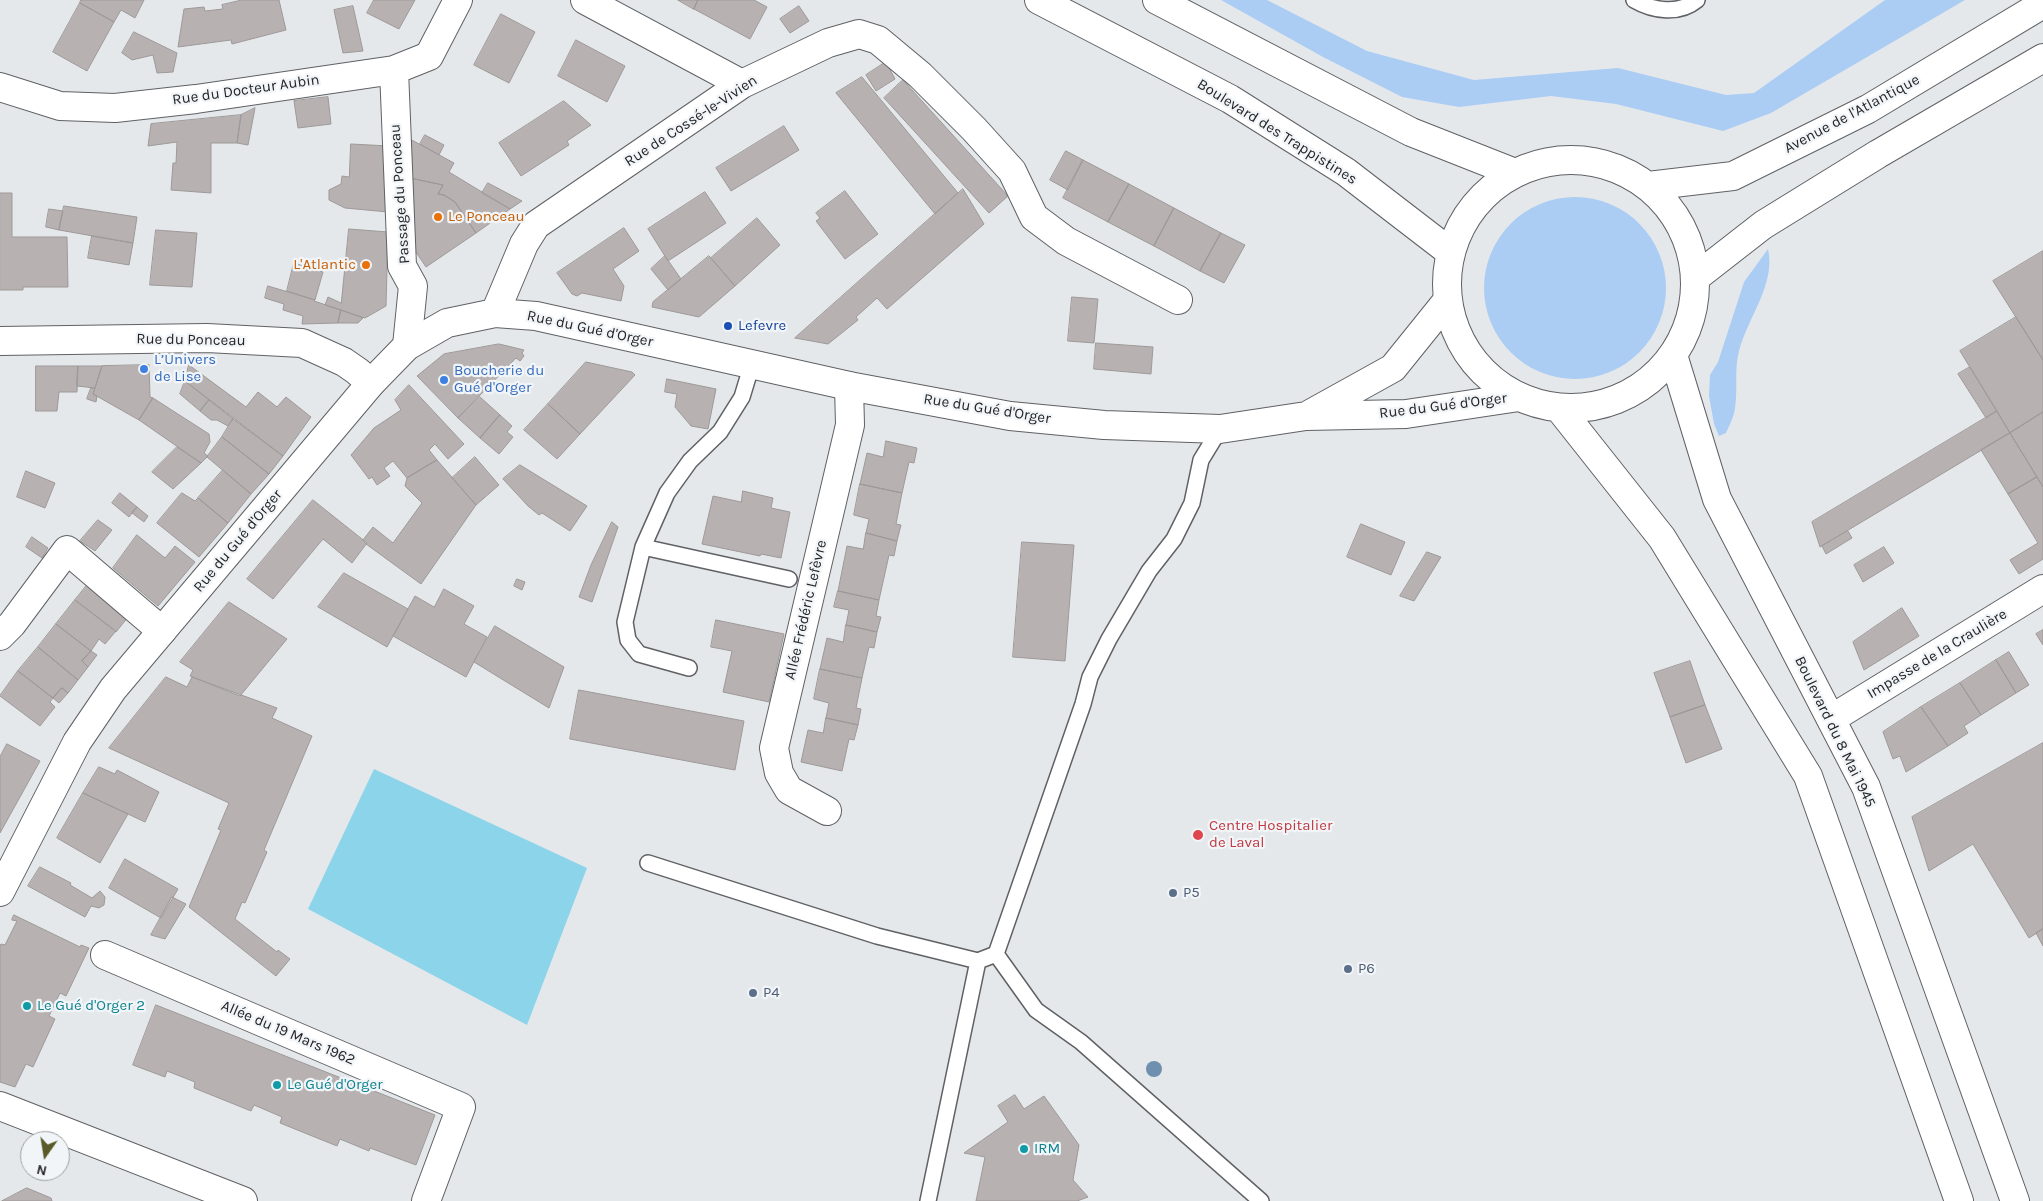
<!DOCTYPE html>
<meta charset="utf-8">
<style>
body{margin:0}
#map{position:relative;width:2043px;height:1201px;overflow:hidden;background:#e5e8eb;font-family:Karla,sans-serif}
canvas{display:block}
.north{position:absolute;left:20px;top:1131px;width:50px;height:50px;box-sizing:border-box;background:#f2f5f8;border:1px solid #9fa1a4;border-radius:50%;rotate:193deg;font-size:14px;font-weight:700;line-height:20px;text-align:center;color:#232425}
.north::after{content:'';display:block;margin:auto;width:18px;height:22px;background:#585a27;clip-path:polygon(50% 0,100% 100%,50% 72%,0 100%)}
</style>
<div id="map">
<canvas width="2043" height="1201"></canvas>
<div class="north">N</div>
</div>
<script>
const context = document.querySelector('canvas').getContext('2d');
context.lineJoin = 'round';
function fillPath(path, color) {
  context.fillStyle = color;
  context.fill(path, 'evenodd');
}
function strokePath(path, color, width, dash) {
  context.strokeStyle = color;
  context.lineWidth = width;
  context.lineCap = dash ? 'butt' : 'round';
  context.setLineDash(dash || []);
  context.stroke(path);
}
function label(font, color, halo, rows, align = 'center') {
  context.font = font + ' Karla,sans-serif';
  context.lineWidth = 4.5;
  context.setLineDash([]);
  context.textBaseline = 'middle';
  context.strokeStyle = halo;
  context.fillStyle = color;
  for (const [text, x, y, turn = 0] of rows) {
    context.save();
    context.translate(x, y);
    context.rotate((+turn || 0) * Math.PI / 180);
    context.textAlign = isNaN(turn) ? turn : align;
    if (halo) context.strokeText(text, 0, 0);
    context.fillText(text, 0, 0);
    context.restore();
  }
}
fillPath(new Path2D(`
 M1221,0H1267L1367,51L1474,80L1618,68L1726,95L1754,93L1885,0H1965L1771,113L1723,131L1616,104L1551,96L1459,107L1402,97L1323,57Z
 M1484 288a91 91 0 1 1 182 0a91 91 0 1 1-182 0Z
 M1768,249C1776,284 1748,317 1739,351C1734,370 1738,389 1735,408C1734,417 1729,426 1726,433L1719,436L1714,424L1709,396L1710,375L1718,362L1744,282Z`), '#abcdf4');
fillPath(new Path2D(`
 M374,769L587,868L527,1025L308,909Z`), '#8cd4ea');
const building = new Path2D(`
 M81,0H144L135,18L121,10L114,22L80,3Z
 M242,0H279L286,30L232,44L231,40L178,47L184,9L204,7L205,11L223,9L222,5Z
 M374,0H415L399,29L367,13Z
 M678,0H698L694,9Z
 M698,0H754L767,7L750,39L694,9Z
 M80,3L114,22L87,71L53,52Z
 M353,6L363,51L343,53L334,10Z
 M799,6L809,21L790,33L780,19Z
 M501,14L535,32L509,83L474,65Z
 M134,32L177,53L173,72L157,73L153,55L132,60L122,53Z
 M576,40L625,66L607,102L558,76Z
 M886,62L895,79L876,91L866,75Z
 M862,77L958,193L935,214L836,93Z
 M903,80L1008,196L989,213L884,98Z
 M328,97L331,124L298,128L294,101Z
 M564,101L591,125L567,141L569,145L521,176L499,143Z
 M255,108L248,145L237,143L241,115Z
 M241,115L237,143H211V193L171,190L173,163H176L177,142L148,146L151,124Z
 M784,126L799,150L731,191L716,168Z
 M425,135L444,145L439,155L420,144Z
 M408,138L454,163L449,172L510,209L476,233L455,202L444,195L438,194L443,185L410,178Z
 M351,144L389,146L388,212L345,208L329,200V190L341,184L342,176L349,177Z
 M1066,151L1083,160L1068,190L1050,180Z
 M1083,160L1129,184L1108,222L1063,198Z
 M410,178L443,185L438,194L444,195L455,202L476,233L426,267L412,246Z
 M488,183L522,201L510,209L482,193Z
 M1129,184L1174,208L1154,246L1108,222Z
 M963,189L984,224L887,309L877,298L856,317L858,320L828,344L795,338Z
 M845,191L878,234L845,259L816,221L820,218L816,213Z
 M705,192L726,223L668,261L648,229Z
 M0,193H12V237H67L68,287H23V290H0Z
 M64,206L137,217L133,243L59,230Z
 M1174,208L1221,233L1200,271L1154,246Z
 M49,209L63,211L59,230L46,227Z
 M757,218L780,245L735,286L711,258Z
 M624,228L639,251L613,269L624,286L621,301L582,293L577,296L572,294L557,273Z
 M349,229L388,232L386,306L365,318L325,305L328,297L341,303Z
 M156,230L197,233L192,287L150,285Z
 M1221,233L1245,245L1224,283L1200,271Z
 M92,236L133,243L129,265L88,258Z
 M2043,251V360L1993,281Z
 M665,256L681,279L668,290L651,269Z
 M709,256L735,286L699,317L652,307L653,302Z
 M294,263L323,272L315,300L287,291Z
 M268,286L315,300L314,301L341,310L338,323L302,324L303,316L283,310L284,304L265,298Z
 M1072,297L1098,299L1094,343L1068,341Z
 M341,310L363,318L358,323H338Z
 M2016,317L2043,360V412L2010,433L1960,351Z
 M1096,343L1153,347L1151,374L1094,369Z
 M499,344L524,350L522,353L524,356L520,361L516,358L458,418L417,376L444,354Z
 M586,362L632,372L635,375L580,434L548,404Z
 M149,365L150,397L153,398L139,420L93,394L102,366Z
 M189,365L246,407L258,392L277,407L286,397L311,417L283,456L185,381Z
 M36,366H78L77,392H59L57,411H36Z
 M78,366H102L95,388L77,386Z
 M1970,367L1997,411L1986,418L1958,374Z
 M667,379L716,389L708,429L691,426L675,407L677,394L665,392Z
 M185,381L209,400L200,411L180,394Z
 M409,385L464,444L448,459L435,444L429,450L437,460L407,478L393,461L384,468L390,476L377,485L372,477L369,479L351,455L374,428L401,410L395,400Z
 M91,388H95L93,394L97,396L96,402L87,399Z
 M480,397L500,415L480,438L458,418Z
 M153,398L209,434L210,442L204,453L208,456L201,463L139,420Z
 M209,400L233,419L228,426L217,420H211L200,411Z
 M548,404L580,434L557,459L524,430Z
 M1997,411L2010,433L1820,547L1812,522Z
 M2043,412V487L2010,433Z
 M500,415L512,426L507,432L513,437L499,454L480,438Z
 M233,419L283,456L269,474L222,437Z
 M2010,433L2037,477L2008,494L1981,450Z
 M222,437L269,474L251,494L207,457Z
 M886,441L917,448L914,463L909,462L902,493L860,484L867,453L883,457Z
 M177,447L201,463L173,489L152,472Z
 M475,457L499,485L476,505L452,478Z
 M437,460L476,505L421,584L366,544L363,540L373,527L393,543L422,503L405,486L407,478Z
 M520,465L587,506L570,531L542,513L539,515L528,506L503,479Z
 M223,470L251,494L228,523L198,498Z
 M26,471L55,483L45,508L17,497Z
 M2037,477L2043,487V559L2019,574L2010,560L2038,543L2008,494Z
 M860,484L902,493L896,524L901,525L897,541L866,533L869,519L854,515Z
 M743,491L773,498L771,508L790,512L781,558L761,554L760,556L702,544L713,496L741,502Z
 M120,493L137,507L129,517L112,503Z
 M182,493L195,501L198,498L228,523L199,557L157,523Z
 M313,500L367,543L352,563L323,539L273,599L247,579Z
 M137,507L148,516L144,522L132,513Z
 M98,520L112,530L95,551L80,541Z
 M612,522L618,527L592,602L579,597L591,565Z
 M1361,524L1405,542L1391,575L1347,557Z
 M1848,531L1852,538L1826,554L1822,546Z
 M866,533L897,541L894,556L889,555L879,600L838,591L847,546L863,549Z
 M137,535L165,558L175,546L195,562L158,606L113,568Z
 M32,537L48,548L42,558L26,547Z
 M1022,542L1074,545L1065,661L1013,657Z
 M1884,547L1894,563L1863,582L1854,565Z
 M1427,552L1441,557L1414,601L1400,596Z
 M344,573L408,609L387,647L318,607Z
 M92,579L133,611L116,632L75,600Z
 M517,579L525,582L522,590L514,586Z
 M444,589L474,606L464,624L487,637L466,677L393,636L415,596L434,607Z
 M838,591L879,600L876,616L881,617L877,632L846,625L849,610L834,607Z
 M75,600L116,631L105,644L99,639L91,651L56,624Z
 M229,602L287,639L240,696L190,676L193,670L180,662Z
 M1902,608L1919,636L1864,670L1853,642Z
 M716,620L784,634L769,702L723,692L732,651L711,647Z
 M56,624L91,651L82,661L88,667L78,680L38,647Z
 M846,625L877,632L874,648L869,647L862,678L820,669L827,638L843,642Z
 M495,626L564,667L549,708L474,662Z
 M2043,630V645L2036,634Z
 M38,647L78,680L68,693L62,688L53,698L18,671Z
 M91,651L97,655L88,667L82,661Z
 M2009,652L2029,685L2016,693L1996,660Z
 M1996,660L2016,693L1981,715L1960,683Z
 M1690,661L1705,705L1670,717L1654,673Z
 M820,669L862,678L856,708L861,709L858,725L826,718L829,703L814,699Z
 M18,671L53,698L50,702L55,707L40,726L0,696Z
 M166,677L187,687L192,677L277,708L272,718L312,736L264,850L267,852L245,903L242,902L235,919L277,952L278,950L290,959L276,976L189,907L221,830L218,829L229,803L109,748Z
 M1960,683L1981,715L1964,726L1968,733L1948,746L1921,707Z
 M62,688L68,693L59,703L53,698Z
 M579,690L744,721L735,770L570,739Z
 M1705,705L1722,749L1686,763L1670,717Z
 M1921,707L1948,746L1906,772L1900,756L1893,759L1883,732Z
 M826,718L858,725L854,740L849,739L842,771L801,762L808,730L823,733Z
 M2043,743V929L2029,938L1973,844L1929,871L1912,817Z
 M7,744L40,761L0,833V757Z
 M99,767L115,774L117,770L159,792L145,822L83,793Z
 M83,793L128,814L100,863L57,838Z
 M125,859L178,889L161,918L109,888Z
 M40,867L71,883L70,885L92,898L100,891L105,897L104,905L99,908L91,906L85,917L28,886Z
 M172,897L186,904L165,939L151,935Z
 M14,915L80,947L81,945L89,948L66,996L60,993L49,1016L55,1019L33,1067L26,1064L15,1087L0,1082V946L1,944L5,945L17,921L12,920Z
 M2043,929V946L2036,933Z
 M156,1005L435,1115L416,1165L370,1148L369,1151L340,1139L337,1146L280,1123L282,1117L254,1105L251,1111L194,1088L195,1082L167,1071L165,1077L133,1065Z
 M1015,1095L1024,1109L1044,1096L1079,1145L1073,1180L1088,1197L1077,1201H976L985,1157L964,1153L1008,1122L998,1106Z
 M27,1188L51,1198L52,1201H2Z`);
fillPath(building, '#b7b2b1');
strokePath(building, '#9e9999', 1);
const lane = new Path2D(`
 M1634,0C1653,11 1679,15 1697,0
 M1220,429L1201,460L1192,503L1174,539L1149,571L1109,639L1090,677L1083,704L996,954L1036,1010L1081,1042L1261,1201
 M643,547L789,579
 M689,668L639,654L628,640L625,622L643,547L667,493L690,461L720,432L742,397L752,364
 M648,863L877,936L978,961L996,954
 M928,1201L978,961`);
const street = new Path2D(`
 M585,0L742,84
 M394,70L402,266L413,286L407,346
 M0,87L60,106L115,108L196,99L394,70L429,56L458,0
 M495,313L524,244L536,225L742,84L828,43L859,34L878,40L920,75L974,129L1012,171L1034,217L1066,241L1178,300
 M0,341L207,338L302,343L344,362L357,371L371,383
 M0,636L12,624L67,550L162,631
 M1831,719L2043,589
 M827,811L789,790L779,773L774,748L850,425L849,386
 M105,955L461,1107L426,1201
 M0,1106L243,1201`);
const secondary = new Path2D(`
 M1310,414L1393,368L1447,301
 M0,892L77,742L113,689L371,383L407,346L447,323L495,313L536,316L849,386L1010,416L1104,425L1220,429L1306,416L1406,414L1519,397`);
const primary = new Path2D(`
 M1039,0L1230,99L1346,172L1450,252
 M1157,0L1411,132L1515,173
 M1447 284a124 124 0 1 1 248 0a124 124 0 1 1-248 0Z
 M1648,186L1733,176L1868,109L2043,4
 M1695,278L1763,225L1878,154L2043,58
 M1673,355L1717,499L1866,787L2015,1201
 M1559,408L1662,538L1808,776L1959,1201`);
strokePath(lane, '#5f6164', 18);
strokePath(street, '#5f6164', 30);
strokePath(secondary, '#5f6164', 30);
strokePath(primary, '#5f6164', 30);
strokePath(lane, '#fff', 15);
strokePath(street, '#fff', 28);
strokePath(secondary, '#fff', 28);
strokePath(primary, '#fff', 28);
context.fillStyle = '#6e8fae';
for (const [x, y] of [
 [1154,1069]
]) {
  context.beginPath();
  context.arc(x, y, 8, 0, 2 * Math.PI);
  context.fill();
}
for (const [x, y, r, color] of [
 [438,217,5,"#e8710a"],
 [366,265,5,"#e8710a"],
 [728,326,5,"#1a4fb4"],
 [144,369,5,"#3f7fe0"],
 [444,380,5,"#3f7fe0"],
 [1198,835,6,"#e0444e"],
 [1173,893,5,"#5c6f8a"],
 [1348,969,5,"#5c6f8a"],
 [753,993,5,"#5c6f8a"],
 [27,1006,5,"#0f9aa8"],
 [277,1085,5,"#0f9aa8"],
 [1024,1149,5,"#0f9aa8"]
]) {
  const dot = new Path2D();
  dot.arc(x, y, r, 0, 2 * Math.PI);
  context.fillStyle = color;
  context.fill(dot);
  strokePath(dot, '#f2f5f8', 2);
}
label('15px', '#232425', '#f2f5f8', [
 ["Rue du Docteur Aubin",246,90,-8],
 ["Avenue de l'Atlantique",1852,114,-28],
 ["Rue de Cossé-le-Vivien",691,121,-33],
 ["Boulevard des Trappistines",1277,132,32],
 ["Passage du Ponceau",400,194,-94],
 ["Rue du Gué d'Orger",590,329,12],
 ["Rue du Ponceau",191,340,1],
 ["Rue du Gué d'Orger",1443,406,-7],
 ["Rue du Gué d'Orger",987,409,9],
 ["Rue du Gué d'Orger",238,541,-50],
 ["Allée Frédéric Lefèvre",806,610,-77],
 ["Impasse de la Craulière",1937,654,-31],
 ["Boulevard du 8 Mai 1945",1835,732,64],
 ["Allée du 19 Mars 1962",288,1033,23]
]);
label('15px', '#c56008', '#f2f5f8', [
 ["Le Ponceau",448,217],
 ["L'Atlantic",356,265,"right"]
], 'left');
label('15px', '#164399', '#f2f5f8', [
 ["Lefevre",738,326]
], 'left');
label('15px', '#366cbe', '#f2f5f8', [
 ["L’Univers",154,360],
 ["de Lise",154,377],
 ["Boucherie du",454,371],
 ["Gué d'Orger",454,388]
], 'left');
label('15px', '#be3a42', '#f2f5f8', [
 ["Centre Hospitalier",1209,826],
 ["de Laval",1209,843]
], 'left');
label('15px', '#4e5e75', '#f2f5f8', [
 ["P5",1183,893],
 ["P6",1358,969],
 ["P4",763,993]
], 'left');
label('15px', '#0d838f', '#f2f5f8', [
 ["Le Gué d'Orger 2",37,1006],
 ["Le Gué d'Orger",287,1085],
 ["IRM",1034,1149]
], 'left');
</script>
